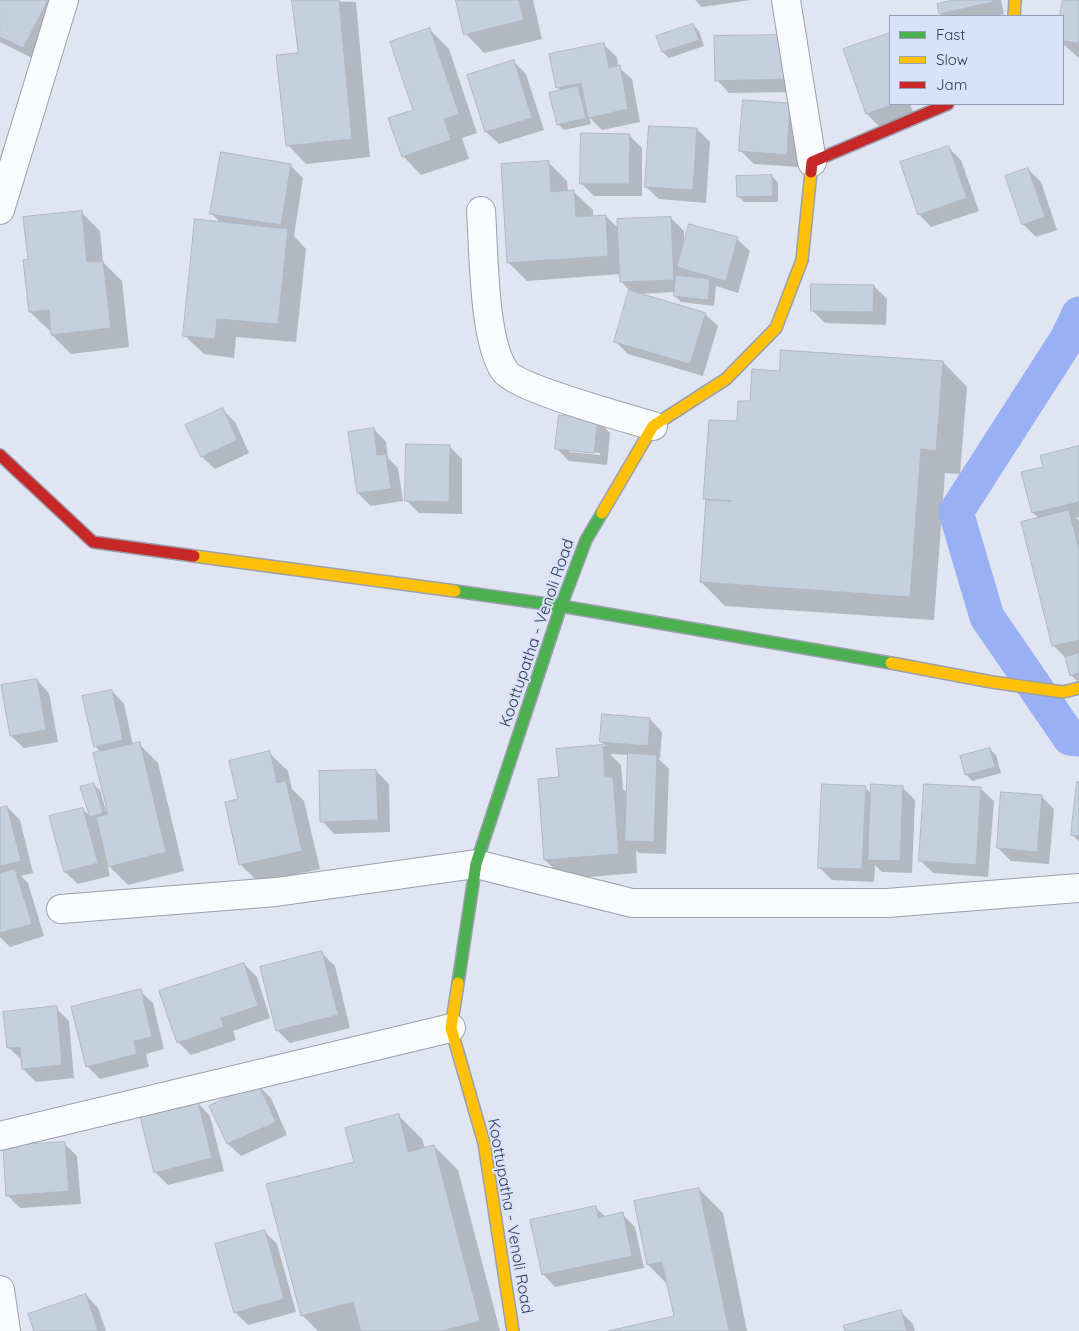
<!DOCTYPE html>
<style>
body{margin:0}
#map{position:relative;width:1079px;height:1331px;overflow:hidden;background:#e0e5f1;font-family:Quicksand,sans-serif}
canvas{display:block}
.legend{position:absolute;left:889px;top:15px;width:175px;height:90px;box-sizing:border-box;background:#d8e2f9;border:1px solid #969fb6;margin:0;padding:6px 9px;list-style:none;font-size:15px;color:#323b51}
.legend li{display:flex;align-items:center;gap:10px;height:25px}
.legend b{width:25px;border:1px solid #969fb6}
</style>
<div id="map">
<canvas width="1079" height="1331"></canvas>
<ul class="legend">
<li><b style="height:6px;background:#4caf50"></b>Fast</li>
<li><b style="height:6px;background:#ffc107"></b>Slow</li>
<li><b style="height:6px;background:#c62828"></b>Jam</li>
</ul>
</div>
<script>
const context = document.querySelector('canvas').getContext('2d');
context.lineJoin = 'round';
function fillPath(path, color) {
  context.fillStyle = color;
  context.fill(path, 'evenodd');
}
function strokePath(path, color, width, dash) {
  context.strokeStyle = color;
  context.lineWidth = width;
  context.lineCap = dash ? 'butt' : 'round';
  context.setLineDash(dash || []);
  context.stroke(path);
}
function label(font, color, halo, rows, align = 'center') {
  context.font = font + ' Quicksand,sans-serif';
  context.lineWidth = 4;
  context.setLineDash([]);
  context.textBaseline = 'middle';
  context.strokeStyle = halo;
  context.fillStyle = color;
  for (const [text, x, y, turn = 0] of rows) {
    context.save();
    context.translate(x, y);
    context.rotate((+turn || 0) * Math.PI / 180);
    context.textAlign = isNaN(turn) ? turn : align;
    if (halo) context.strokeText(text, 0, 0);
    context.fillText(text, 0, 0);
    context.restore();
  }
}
fillPath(new Path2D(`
 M0,0H56L36,60L0,42Z
 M293,0L356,2L370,157L306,164L288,145L299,54Z
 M458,0H533L542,39L484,53L466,34Z
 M695,0H751L702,7Z
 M958,0H1001L1004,14L995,16H943L940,13Z
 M1064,0H1079V58L1063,44L1061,16Z
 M693,25L699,31L704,46L669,58L663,52L658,37Z
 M430,30L449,49L477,133L462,138L469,159L421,175L403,156Z
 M890,34V104H910L914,114L879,126L867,114L845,50Z
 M783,36L796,92L729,93L717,80Z
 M604,45L617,57L618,67L632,79L640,122L602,130L589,117L591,124L564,130L558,124L561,91L557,87Z
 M514,62L526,74L544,130L499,144L486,132Z
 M789,105L799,167L754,164L741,151Z
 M697,129L710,142L706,203L659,199L646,187Z
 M629,135L642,148V196H594L581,183Z
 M949,148L961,160L979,211L931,227L919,214Z
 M548,162L567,181L568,192H574L593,210V217L606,216L619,229L671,218L684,231V243L737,239L750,251L738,293L716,286L714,306L681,302L675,296L676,292L639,294L705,314L718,326L703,376L628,354L615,341L630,291L621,281V274L527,281L508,262Z
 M290,165L303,178L294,236L306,249L296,342L236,337L234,358L204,354L185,336L221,223L212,214Z
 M1028,169L1041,182L1057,230L1036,237L1023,224Z
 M772,176L778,183V202H744L738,196Z
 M81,212L100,231L103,262L122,281L129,347L71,354L52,335V330H49L30,312L29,260Z
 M874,286L887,299L886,325L825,323L812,310Z
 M943,362L967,387L960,474L945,473L934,620L725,606L701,582L710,421L738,423L751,403L781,372Z
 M222,409L235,422L249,453L215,469L202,457L187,426Z
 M597,420L610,433L607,465L569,461L557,449ZM569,449L600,453V455L569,452Z
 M374,429L386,442L388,458L398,468L403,501L371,506L358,493Z
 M449,446L462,459V514L419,513L406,500Z
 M1079,448V517L1076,518L1079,521V680L1077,681L1071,675L1066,658L1054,646L1023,522L1039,518L1033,513L1044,468Z
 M37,680L49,693L58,742L24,748L11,736Z
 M112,691L124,704L133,745L139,744L158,763L184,871L128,885L107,864L110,876L78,884L65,872L83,809L91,817L81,788L93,784L100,790L106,811H108L101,753L95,746Z
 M650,719L662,732L660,758H658L669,769L666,854L639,853L636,850L637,873L564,879L545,860L560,778L558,750L606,746L601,742ZM610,754L629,755L628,793L623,789L621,765Z
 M990,749L996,755L1001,773L972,781L966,774Z
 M269,753L288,771L292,789L304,801L320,869L259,883L241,865L239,800Z
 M376,771L389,784L390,832L334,834L322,821Z
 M1079,783V841L1072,835Z
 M925,785L981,789L994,801L988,877L933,873L920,860Z
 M902,787L915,800L912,873L882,872L875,865L874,882L832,880L819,867L865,788L872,794Z
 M1041,796L1054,809L1049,864L1011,861L998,848Z
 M7,807L20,820L33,873L21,876L28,883L44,936L10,947L0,937V809Z
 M322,953L335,966L350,1028L290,1043L277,1030Z
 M244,964L257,977L270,1018L233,1031L236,1040L191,1055L178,1042Z
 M140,991L153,1003L164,1049L146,1054L149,1067L100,1079L88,1067L73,1008Z
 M56,1008L69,1021L74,1078L36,1082L23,1069L22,1060L8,1047Z
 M258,1085L271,1098L287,1135L241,1156L228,1144L211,1106Z
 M198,1103L210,1116L224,1171L168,1185L155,1172Z
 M398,1115L422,1139L425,1148L434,1146L458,1170L500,1331H318L302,1315L355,1163Z
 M64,1143L77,1156L81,1204L20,1208L7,1195Z
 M699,1189L723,1213L747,1331H609L675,1317L668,1285L648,1265Z
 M596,1208L606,1217L622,1214L635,1227L644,1268L555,1287L543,1274Z
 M264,1231L277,1244L296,1312L248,1325L235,1312Z
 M86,1295L98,1308L106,1331H35Z
 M900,1311L913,1324L915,1331H846Z`), '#0003');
strokePath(new Path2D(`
 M1079,314L1067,339L956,512L987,617L1070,738L1079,739`), '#99b1f4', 35);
const building = new Path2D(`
 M0,0H48L23,48L0,37Z
 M292,0H339L352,139L286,146L276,55L298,53Z
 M456,0H519L524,20L464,35Z
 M954,0H992L993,2L939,14L937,4Z
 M1063,0H1079V43L1063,41V16H1060Z
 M693,24L699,40L662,52L656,36Z
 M430,28L459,114L444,119L451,140L402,157L388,118L413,110L390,42Z
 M890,33V104H895L866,114L843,49Z
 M783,35L784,79L715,81L714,36Z
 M604,43L609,68L620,65L628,109L588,118L581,83L556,88L549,54Z
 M514,60L532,118L485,132L467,75Z
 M578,86L586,118L557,125L549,93Z
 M743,100L790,103L787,155L739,151Z
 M649,126L697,128L693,190L645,187Z
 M581,133L630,134L629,184H580Z
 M949,146L967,198L918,215L900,162Z
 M221,152L291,164L281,225L210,214Z
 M549,161L551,192L574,190L576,217L606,215L608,256L507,263L501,164Z
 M1028,168L1045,217L1022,225L1005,176Z
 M772,175L773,196L737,197L736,176Z
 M82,211L87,262L103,261L111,328L51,335L49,310L29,312L23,260L28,259L23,217Z
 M671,217L674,280L620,282L617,219Z
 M195,219L288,229L278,324L217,319L215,339L183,336Z
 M689,224L738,237L726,281L677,267Z
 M676,275L710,279L708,300L674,296Z
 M811,284L874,285L873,312L811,311Z
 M629,290L706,313L690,364L614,342Z
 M781,350L943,361L936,451L921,449L910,597L700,582L706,500L731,501L703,499L709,420L737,421L738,401H750L752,369L779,371Z
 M223,408L237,440L201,457L185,425Z
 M559,415L598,419L594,453L555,449Z
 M374,428L377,455L386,454L391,489L357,493L348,432Z
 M406,444L450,445L449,502L405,501Z
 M1079,446V502L1032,513L1021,472L1043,467L1040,456Z
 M1069,510L1079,550V640L1052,646L1021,522Z
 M1079,653V673L1070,676L1065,657Z
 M37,679L46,730L10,736L1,685Z
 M112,690L123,740L94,747L82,696Z
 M602,714L650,718L648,746L600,742Z
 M140,742L166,852L108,867L96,817L108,814L93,753Z
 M603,745L605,777H613L619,854L544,860L538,779L559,777L556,749Z
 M990,748L995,767L965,775L960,756Z
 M270,751L277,783L286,781L302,851L239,865L225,802L238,799L229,761Z
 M628,753L657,755L654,842L625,841Z
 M376,770L378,820L320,822L319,771Z
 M1077,782H1079V836L1071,835Z
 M94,783L103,813L90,817L80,787Z
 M822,784L866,786L862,869L818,868Z
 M871,784L903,786L900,861L868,860Z
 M924,784L981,787L976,865L919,861Z
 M1001,792L1042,795L1037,852L997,848Z
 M7,806L21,861L0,866V808Z
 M83,808L98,863L64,872L49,816Z
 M15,869L32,924L0,933V873Z
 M322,951L338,1015L276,1031L260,967Z
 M244,963L258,1006L221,1018L224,1027L177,1043L159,991Z
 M141,989L152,1037L134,1041L137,1054L86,1067L71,1007Z
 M57,1006L62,1065L22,1069L20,1047L7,1048L3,1012Z
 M258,1084L276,1122L227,1144L209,1106Z
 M198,1102L212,1158L154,1173L140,1116Z
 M399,1114L408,1152L434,1145L480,1321L442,1331H361L353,1302L301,1316L266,1184L354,1162L345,1128Z
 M65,1142L69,1191L6,1196L3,1146Z
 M699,1188L729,1331H608L674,1316L662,1262L647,1265L634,1201Z
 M596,1206L598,1218L623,1212L632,1256L542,1275L530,1220Z
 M265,1230L284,1299L234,1313L215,1244Z
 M86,1294L98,1331H34L28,1314Z
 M901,1310L907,1331H845L843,1326Z`);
fillPath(building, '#c5d0de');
strokePath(building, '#adb8c6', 1);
const street = new Path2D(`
 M786,0L812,162
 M0,210L64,0
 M481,211C484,251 483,338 504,370C515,388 627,418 653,426
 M61,909L276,892L476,864L632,903H887L1079,888
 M0,1136L451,1028
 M0,1290L6,1331`);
const fast = new Path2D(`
 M455,591L561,606L891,663
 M458,983L476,864L561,606L586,540L602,513`);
const slow = new Path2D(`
 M1014,16L1015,0
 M602,513L653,426L726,379L776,328L802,260L811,172
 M194,556L455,591
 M891,663L992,682L1063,692L1079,688
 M458,983L451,1028L484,1143L513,1331`);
const jam = new Path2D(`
 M811,172L812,162L948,104
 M0,455L93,542L194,556`);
strokePath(street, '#9aa0ae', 30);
strokePath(fast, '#9aa0ae', 14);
strokePath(slow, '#9aa0ae', 14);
strokePath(jam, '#9aa0ae', 14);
strokePath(street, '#fafbfd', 28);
strokePath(fast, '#4caf50', 11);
strokePath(slow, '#ffc107', 11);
strokePath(jam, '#c62828', 11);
label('16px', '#323b51', '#d8e2f9', [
 ["Koottupatha - Venoli Road",537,633,-71],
 ["Koottupatha - Venoli Road",510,1216,80]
]);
</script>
